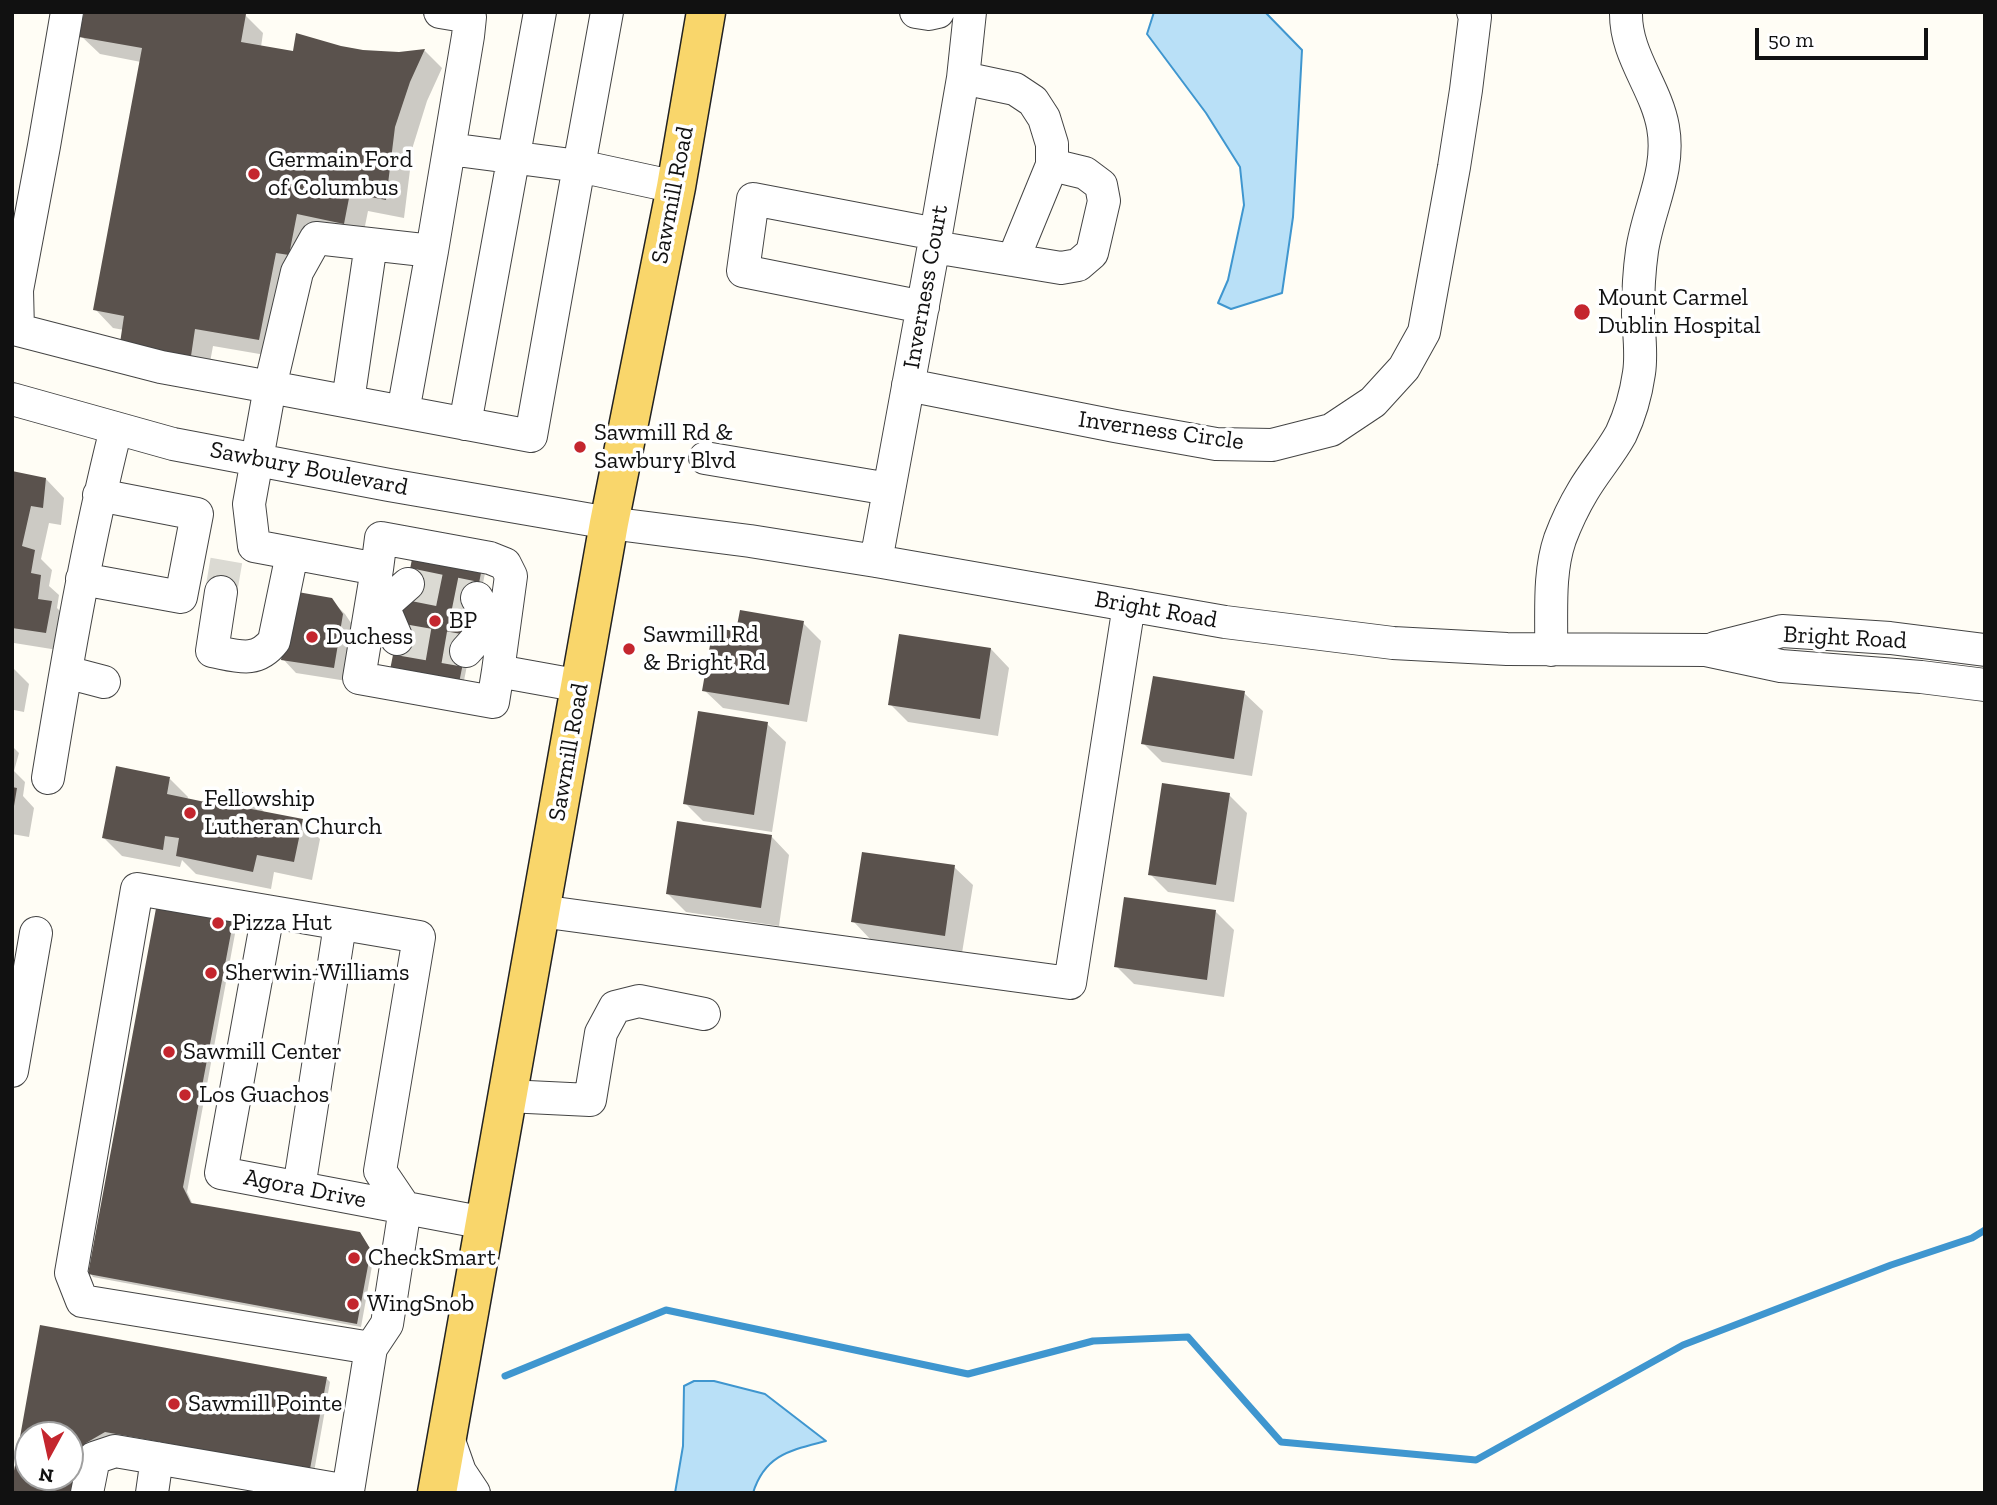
<!DOCTYPE html>
<style>
body{margin:0}
#map{position:relative;width:1997px;height:1505px;overflow:hidden;background:#fffdf5;font-family:"Zilla Slab",serif}
canvas{display:block}
.frame{position:absolute;inset:0;border:14px solid #111;pointer-events:none}
.north{position:absolute;left:14px;top:1421px;width:70px;height:70px;box-sizing:border-box;background:#fff;border:2px solid #a0a0a0;border-radius:50%;rotate:188deg;font-size:19px;font-weight:700;line-height:28px;text-align:center;color:#111}
.north::after{content:'';display:block;margin:auto;width:24px;height:32px;background:#c4262e;clip-path:polygon(50% 0,100% 100%,50% 72%,0 100%)}
.scale{position:absolute;left:1755px;top:28px;width:173px;height:32px;box-sizing:border-box;border:4px solid #111;border-top:0;padding-left:9px;font-size:21px;line-height:24px;white-space:nowrap;color:#111;-webkit-text-stroke:5px #fff;paint-order:stroke}
</style>
<div id="map">
<canvas width="1997" height="1505"></canvas>
<div class="frame"></div>
<div class="north">N</div>
<div class="scale">50 m</div>
</div>
<script>
const context = document.querySelector('canvas').getContext('2d');
context.lineJoin = 'round';
function fillPath(path, color) {
  context.fillStyle = color;
  context.fill(path, 'evenodd');
}
function strokePath(path, color, width, dash) {
  context.strokeStyle = color;
  context.lineWidth = width;
  context.lineCap = dash ? 'butt' : 'round';
  context.setLineDash(dash || []);
  context.stroke(path);
}
function label(font, color, halo, rows, align = 'center') {
  context.font = font + ' "Zilla Slab",serif';
  context.lineWidth = 7;
  context.setLineDash([]);
  context.textBaseline = 'middle';
  context.strokeStyle = halo;
  context.fillStyle = color;
  for (const [text, x, y, turn = 0] of rows) {
    context.save();
    context.translate(x, y);
    context.rotate((+turn || 0) * Math.PI / 180);
    context.textAlign = isNaN(turn) ? turn : align;
    if (halo) context.strokeText(text, 0, 0);
    context.fillText(text, 0, 0);
    context.restore();
  }
}
const water = new Path2D(`
 M1154,12H1265L1302,50L1293,217L1282,293L1231,309L1218,303L1228,280L1244,205L1240,167L1206,113L1147,34Z
 M694,1381H714L765,1394L826,1441C792,1450 765,1454 753,1493H675L683,1446L684,1386Z`);
fillPath(water, '#b9e0f7');
strokePath(water, '#3f96cf', 2);
fillPath(new Path2D(`
 M86,12H197L219,16L220,12H227L245,15L263,33L261,47L295,53L363,51L399,53L424,50L442,68L427,101L413,146L404,218L368,211L362,241L315,232L277,357L213,346L208,373L140,361L124,330L113,328L95,309L141,62L100,54L81,36Z
 M12,473L46,479L64,498L61,525L49,523L41,559L52,570L49,586L59,595L57,608L70,621L64,651L14,643L12,641Z
 M481,569L485,573L462,691L395,678Z
 M331,600L345,614L355,629L347,681L296,673L283,659Z
 M803,623L821,641L807,722L723,708L704,690L738,633Z
 M991,649L1009,668L998,736L908,722L890,704Z
 M12,667L29,684L24,712L14,710L12,718Z
 M1244,693L1263,711L1252,776L1162,762L1143,743Z
 M767,724L786,742L772,832L703,821L685,803Z
 M12,746L19,753L14,771L25,782L23,796L34,808L29,837L12,834Z
 M170,779L188,797L187,800L226,808L248,795L266,814L302,821L320,839L312,880L274,872L271,889L196,874L182,860L180,867L122,856L103,837Z
 M1229,795L1247,813L1234,902L1168,892L1150,874Z
 M771,836L789,855L779,926L686,912L668,894Z
 M954,867L973,885L962,953L871,940L853,921Z
 M1216,912L1234,930L1224,997L1134,984L1116,966Z
 M233,919L237,923L187,1192L193,1205L363,1238L374,1255L361,1327L93,1277L90,1273Z
 M42,1327L326,1378L330,1382L314,1472L110,1435L89,1447L80,1493H12ZM28,1435H70V1477H28Z`), '#0003');
strokePath(new Path2D(`
 M505,1376L666,1310L968,1374L1093,1341L1188,1337L1281,1442L1476,1460L1683,1345L1891,1265L1972,1238L1985,1230`), '#3f96cf', 7);
fillPath(new Path2D(`
 M84,12L246,14L241,42L293,51L296,33L341,46L363,50L399,52L425,49L410,82L395,127L386,200L350,193L344,224L297,214L289,255L276,253L259,340L195,329L191,356L120,343L124,316L93,310L142,48L79,37Z
 M12,471L46,478L43,508L31,506L22,546L35,550L31,573L41,575L38,599L52,601L46,633L12,628Z
 M413,554L482,568L458,688L389,675Z
 M292,591L332,598L343,614L334,668L281,660Z
 M740,610L804,621L789,705L702,691L713,628L736,631Z
 M899,634L991,648L980,719L888,705Z
 M1153,676L1245,691L1234,759L1141,744Z
 M698,711L768,722L754,815L683,804Z
 M116,766L170,777L167,794L224,806L227,789L249,794L246,808L303,819L294,862L257,855L253,872L176,856L179,838L165,836L163,850L102,838Z
 M1162,783L1230,793L1216,885L1148,875Z
 M12,787L17,788L14,806H12Z
 M677,821L772,835L761,908L666,894Z
 M862,852L955,865L945,936L851,922Z
 M1124,897L1216,910L1207,980L1114,967Z
 M157,903L234,917L183,1187L191,1203L360,1232L371,1250L357,1324L88,1274Z
 M40,1325L327,1377L310,1469L105,1432L86,1443L76,1493H12V1482ZM28,1435H70V1477H28Z`), '#5a524d');
strokePath(new Path2D(`
 M408,584L477,598
 M221,592L229,545
 M397,639L466,651`), '#dbdad3', 32, [32, 16]);
const minor = new Path2D(`
 M67,12L44,146L17,290L18,330L161,367L270,387L249,504L254,546L377,569L359,678L493,702L498,671
 M440,12L470,17L468,36L432,251L316,238L297,272L270,387L531,436L579,166L449,149
 M607,12L579,166L676,187
 M916,12L929,14L938,12
 M934,247L1061,268L1078,265L1092,253L1104,201L1101,185L1085,173L1052,165V144L1044,118L1033,101L1015,89L963,78
 M1013,260L1052,165
 M923,307L743,271L753,199L936,234
 M908,385L1115,426L1216,444L1272,445L1331,430L1373,402L1404,368L1424,332L1454,167L1466,90L1475,17L1473,12
 M12,399L173,444L389,485L609,523L750,541L876,561L1225,622L1393,643L1507,649L1706,650L1781,666L1921,677L1985,685
 M348,401L371,244
 M403,412L432,251
 M465,424L540,12
 M705,458L889,489
 M876,561L936,234L963,78L970,12
 M377,569L381,538L490,558L505,564L511,576L498,671L581,686
 M82,579L181,597L197,514L99,495
 M221,592L212,651C238,656 256,664 274,641L292,554
 M477,598L491,623
 M371,605L383,606L397,639
 M383,606L408,584
 M1715,648L1782,631L1890,638L1985,650
 M1551,650C1552,614 1548,574 1560,539C1566,523 1574,506 1583,491C1594,472 1610,454 1621,434C1630,415 1636,394 1639,373C1642,354 1639,334 1638,315C1638,294 1639,272 1642,251C1648,209 1671,171 1663,127C1656,87 1625,55 1626,12
 M466,651L491,623L504,626
 M66,672L104,682
 M48,778C67,661 87,544 116,429
 M540,911L1070,983L1129,605
 M268,913L221,1173L485,1223
 M12,1071L36,933
 M507,1096L590,1100L601,1033L615,1007L639,1001L704,1014
 M299,1188L340,925
 M447,1435L460,1472L474,1493
 M87,1493L94,1458L115,1451L348,1491L371,1348L387,1324L405,1208L380,1171L419,937L137,889L71,1273L82,1301L371,1348
 M152,1493L157,1458`);
const major = new Path2D(`
 M437,1493L609,523L676,187L706,12`);
strokePath(minor, '#444', 34);
strokePath(major, '#222', 41);
strokePath(minor, '#fff', 32);
strokePath(major, '#f9d66b', 38);
for (const [x, y, r, color] of [
 [254,174,7,"#c4262e"],
 [1582,312,9,"#c4262e"],
 [580,447,7,"#c4262e"],
 [435,621,7,"#c4262e"],
 [312,637,7,"#c4262e"],
 [629,649,7,"#c4262e"],
 [190,813,7,"#c4262e"],
 [218,923,7,"#c4262e"],
 [211,973,7,"#c4262e"],
 [169,1052,7,"#c4262e"],
 [185,1095,7,"#c4262e"],
 [354,1258,7,"#c4262e"],
 [353,1304,7,"#c4262e"],
 [174,1404,7,"#c4262e"]
]) {
  const dot = new Path2D();
  dot.arc(x, y, r, 0, 2 * Math.PI);
  context.fillStyle = color;
  context.fill(dot);
  strokePath(dot, '#fff', 2.5);
}
label('24px', '#111', '#fff', [
 ["Germain Ford",268,160],
 ["of Columbus",268,188],
 ["Mount Carmel",1598,298],
 ["Dublin Hospital",1598,326],
 ["Sawmill Rd &",594,433],
 ["Sawbury Blvd",594,461],
 ["BP",449,621],
 ["Sawmill Rd",643,635],
 ["& Bright Rd",643,663],
 ["Duchess",326,637],
 ["Fellowship",204,799],
 ["Lutheran Church",204,827],
 ["Pizza Hut",232,923],
 ["Sherwin-Williams",225,973],
 ["Sawmill Center",183,1052],
 ["Los Guachos",199,1095],
 ["CheckSmart",368,1258],
 ["WingSnob",367,1304],
 ["Sawmill Pointe",188,1404]
], 'left');
label('24px', '#111', '#fff', [
 ["Sawmill Road",673,195,-79],
 ["Inverness Court",926,287,-80],
 ["Inverness Circle",1161,431,8],
 ["Sawbury Boulevard",309,469,11],
 ["Bright Road",1156,610,10],
 ["Bright Road",1845,638,3],
 ["Sawmill Road",569,752,-80],
 ["Agora Drive",305,1189,11]
]);
</script>
